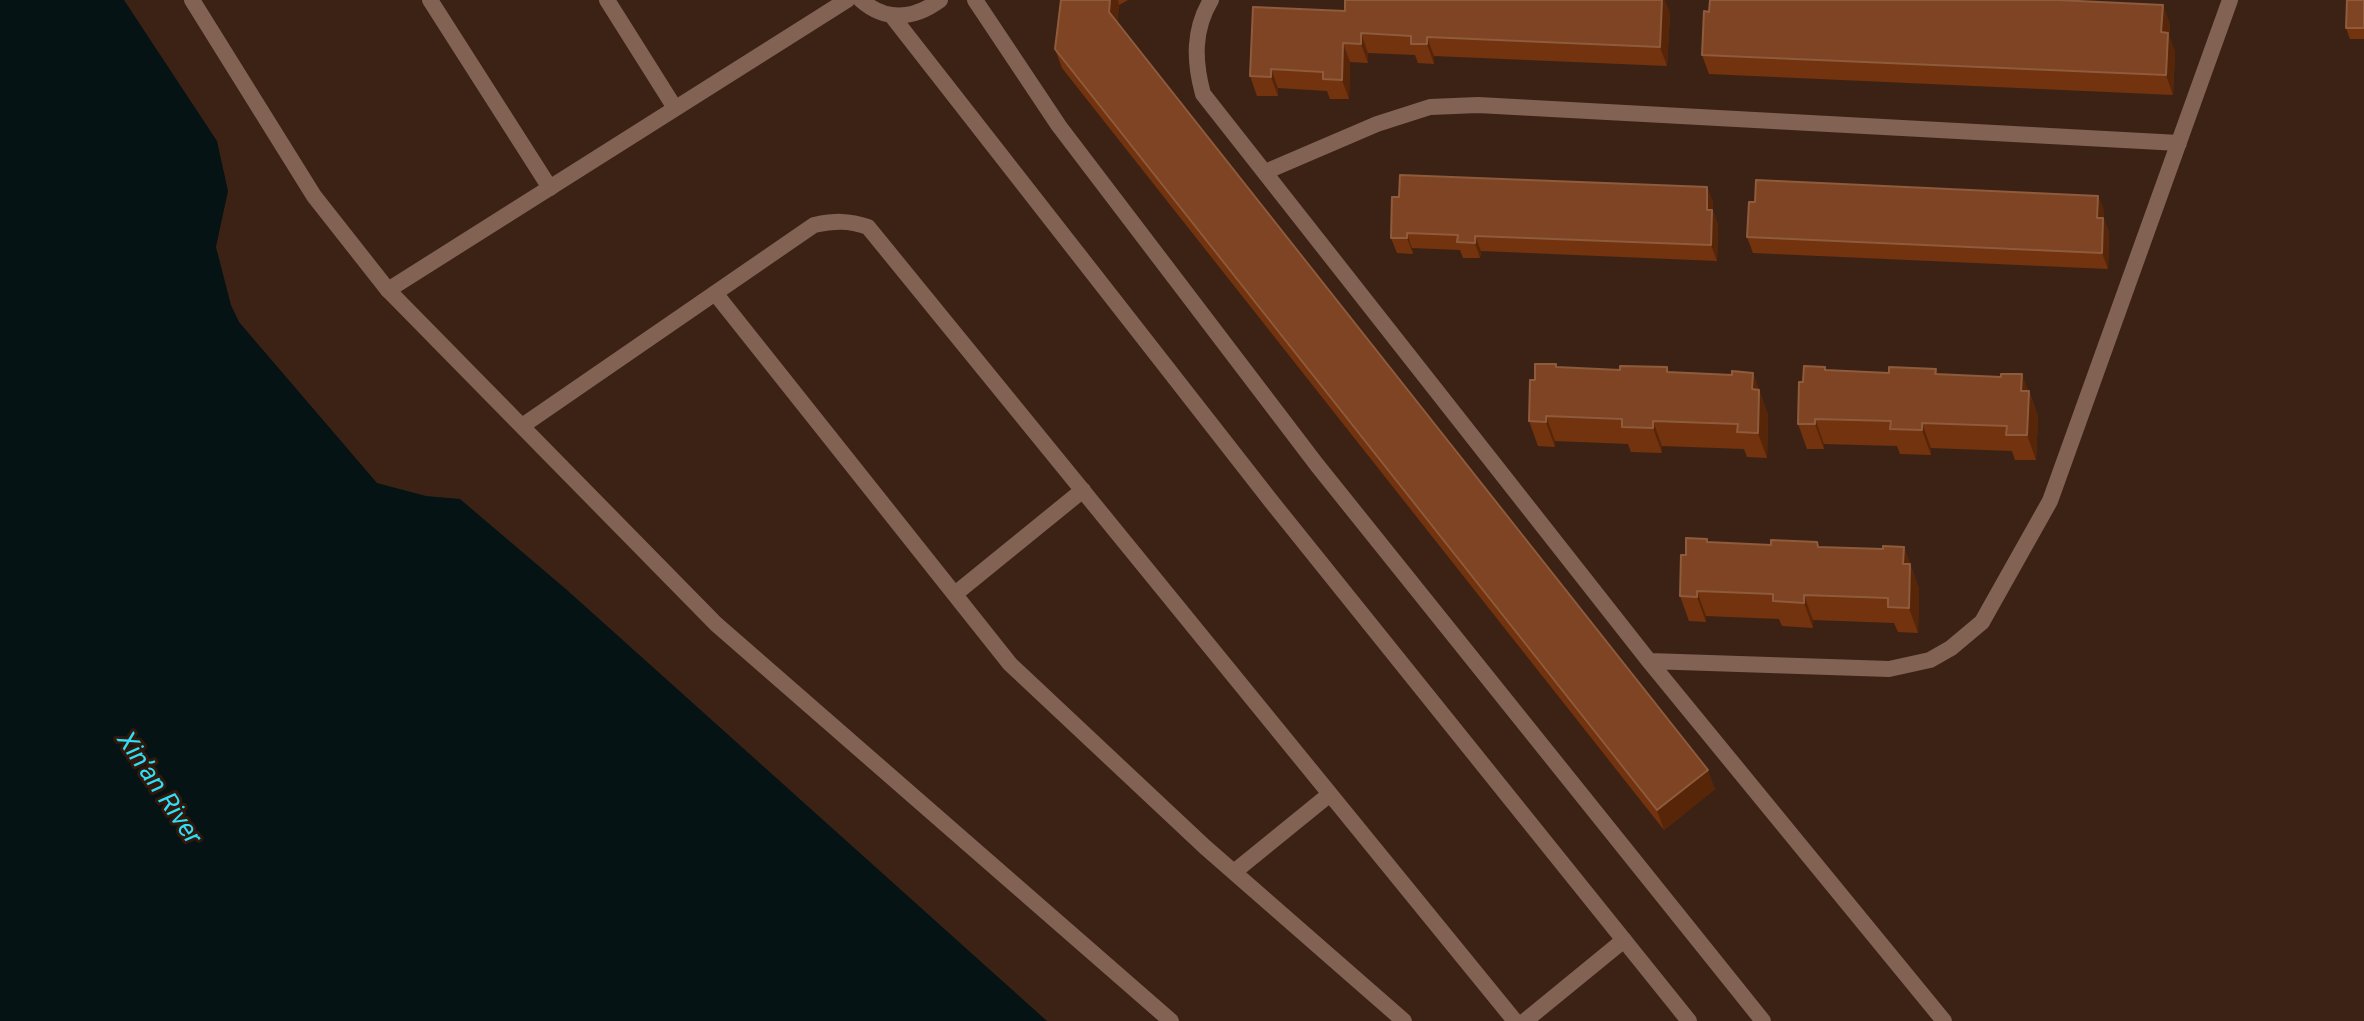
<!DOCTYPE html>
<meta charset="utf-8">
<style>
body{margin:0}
canvas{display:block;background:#3c2215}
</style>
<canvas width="2364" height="1021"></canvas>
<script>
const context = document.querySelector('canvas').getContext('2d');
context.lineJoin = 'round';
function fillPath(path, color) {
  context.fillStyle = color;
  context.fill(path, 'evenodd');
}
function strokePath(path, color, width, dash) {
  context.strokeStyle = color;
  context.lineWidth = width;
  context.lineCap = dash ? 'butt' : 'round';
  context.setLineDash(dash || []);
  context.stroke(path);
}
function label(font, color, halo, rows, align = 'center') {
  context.font = font + ' Roboto,sans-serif';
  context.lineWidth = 6;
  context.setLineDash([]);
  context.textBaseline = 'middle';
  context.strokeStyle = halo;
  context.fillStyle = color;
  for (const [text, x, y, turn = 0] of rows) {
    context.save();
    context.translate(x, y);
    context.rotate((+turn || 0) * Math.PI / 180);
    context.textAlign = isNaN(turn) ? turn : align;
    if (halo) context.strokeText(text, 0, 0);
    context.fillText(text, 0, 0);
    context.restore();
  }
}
fillPath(new Path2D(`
 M0,0H124L217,141L228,191L216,247L231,305L239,322L377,483L426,496L460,499L567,590L1047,1021H0Z`), '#051315');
strokePath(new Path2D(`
 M192,0L314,196L388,290L716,624L1171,1021
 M430,0L550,188
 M607,0L675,108
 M1211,0C1193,30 1194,61 1203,94L1649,661L1944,1021
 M1265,172L1377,124L1430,107L1478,105L2179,143
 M715,293L1010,664L1205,847L1404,1021
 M522,426L814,225C834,221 848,220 868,227L1515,1021
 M955,594L1083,490
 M1649,661L1889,669L1930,660L1951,648L1982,622L2050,501L2230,0
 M1234,872L1330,794
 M1525,1021L1624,940`), '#826253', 16);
strokePath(new Path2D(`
 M861,0C886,22 914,19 940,0
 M975,0L1059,126L1317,465L1763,1021
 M892,16L1271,501L1689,1021
 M388,290L847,0`), '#826253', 16);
fillPath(new Path2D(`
 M1061,0H1128L1119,5L1117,23L1715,789L1664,830L1062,68L1055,49Z
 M2364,0V39H2350L2346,28Z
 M1345,11L1670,13L1667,66L1434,56V64L1418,63L1415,55L1368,53V63L1350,62L1349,99H1330L1327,91L1278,88V96H1257L1250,76Z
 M2170,24L2169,36L2175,52L2173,95L1709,74L1702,55Z
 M1707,187L1713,203V211L1718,225L1717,261L1481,251L1480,258H1463L1460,250L1412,248L1413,254L1397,253L1391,238L1392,197Z
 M2098,196L2104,211V219L2109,233L2108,269L1753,253L1747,237Z
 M1557,367L1620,370L1667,367L1669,372L1732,375L1753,373L1768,415L1767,458L1747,457L1744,449L1662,446V453L1631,452L1628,444L1555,441V447L1538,446L1529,421L1535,380Z
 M1825,367L1827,370L1889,373L1936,369L1938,374L2029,391L2038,417L2036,460H2015L2012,451L1931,448V455L1900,454L1897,446L1824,444V449H1807L1798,424L1803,382Z
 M1708,542L1771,545L1817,542L1819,547L1883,549L1904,547L1919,589L1918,633L1898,632L1894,623L1813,620V628L1782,626L1779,619L1706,616V622L1689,621L1680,596L1686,555Z`), '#72330e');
fillPath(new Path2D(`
 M1110,0H1118L1119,5L1116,32L1109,12Z
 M1662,0H1665L1670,13L1667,66L1660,47Z
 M2163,5L2170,24L2169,36L2175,52L2173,95L2166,75L2161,32Z
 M1361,33L1368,53V63L1361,44Z
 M1427,37L1434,56V64L1427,44Z
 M1343,43L1350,62L1349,99L1342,80Z
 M1271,69L1278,88V96L1271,77Z
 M1707,187L1713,203V211L1718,225L1717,261L1711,245L1707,210Z
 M2098,196L2104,211V219L2109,233L2108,269L2102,253L2097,218Z
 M1407,233L1412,248L1413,254L1407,238Z
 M1475,236L1481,251L1480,258L1475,243Z
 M1753,373L1768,415L1767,458L1758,433L1752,389Z
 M2022,374L2038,417L2036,460L2027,435L2021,391Z
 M1546,416L1555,441V447L1546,422Z
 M1815,419L1824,444V449L1815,424Z
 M1653,421L1662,446V453L1653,428Z
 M1922,423L1931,448V455L1922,430Z
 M1904,547L1919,589L1918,633L1909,608L1903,564Z
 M1697,591L1706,616V622L1697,597Z
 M1804,595L1813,620V628L1804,603Z
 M1708,770L1715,789L1664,830L1657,810Z`), '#572508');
const building = new Path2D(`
 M1061,0H1110L1109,12L1708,770L1657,810L1055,49Z
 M1345,0H1662L1660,47L1427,37V44H1411V36L1361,33V44L1343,43L1342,80L1323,79V72L1271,69V77L1250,76L1253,7L1345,11Z
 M1710,0H2057L2163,5L2161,32L2168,33L2166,75L1702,55L1704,11L1709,12Z
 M2347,0H2364V28H2346Z
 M1400,175L1707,187V210H1712L1711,245L1475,236V243L1457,242L1458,235L1407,233V238H1391L1392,197H1399Z
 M1756,180L2098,196L2097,218H2103L2102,253L1747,237L1749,202H1755Z
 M1535,364H1556V367L1620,370V366L1667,367V372L1732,375V371L1753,373L1752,389L1759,390L1758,433L1737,432L1738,424L1653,421V428L1622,427V419L1546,416V422L1529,421L1530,380H1535Z
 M1804,366L1825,367V370L1889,373V367L1936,369L1935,374L2001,377V374H2022L2021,391H2029L2027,435H2006L2007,426L1922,423V430L1890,429L1891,421L1815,419V424H1798L1799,382H1803Z
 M1686,538L1707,539V542L1771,545V540L1817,542L1818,547L1883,549V546L1904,547L1903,564H1910L1909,608L1888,607V598L1804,595V603L1773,601V594L1697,591V597L1680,596L1681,555H1686Z`);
fillPath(building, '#7e4423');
strokePath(building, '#8e5b3d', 2);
label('italic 26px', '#2fdef7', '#31180c', [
 ["Xin’an River",158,789,56]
]);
</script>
